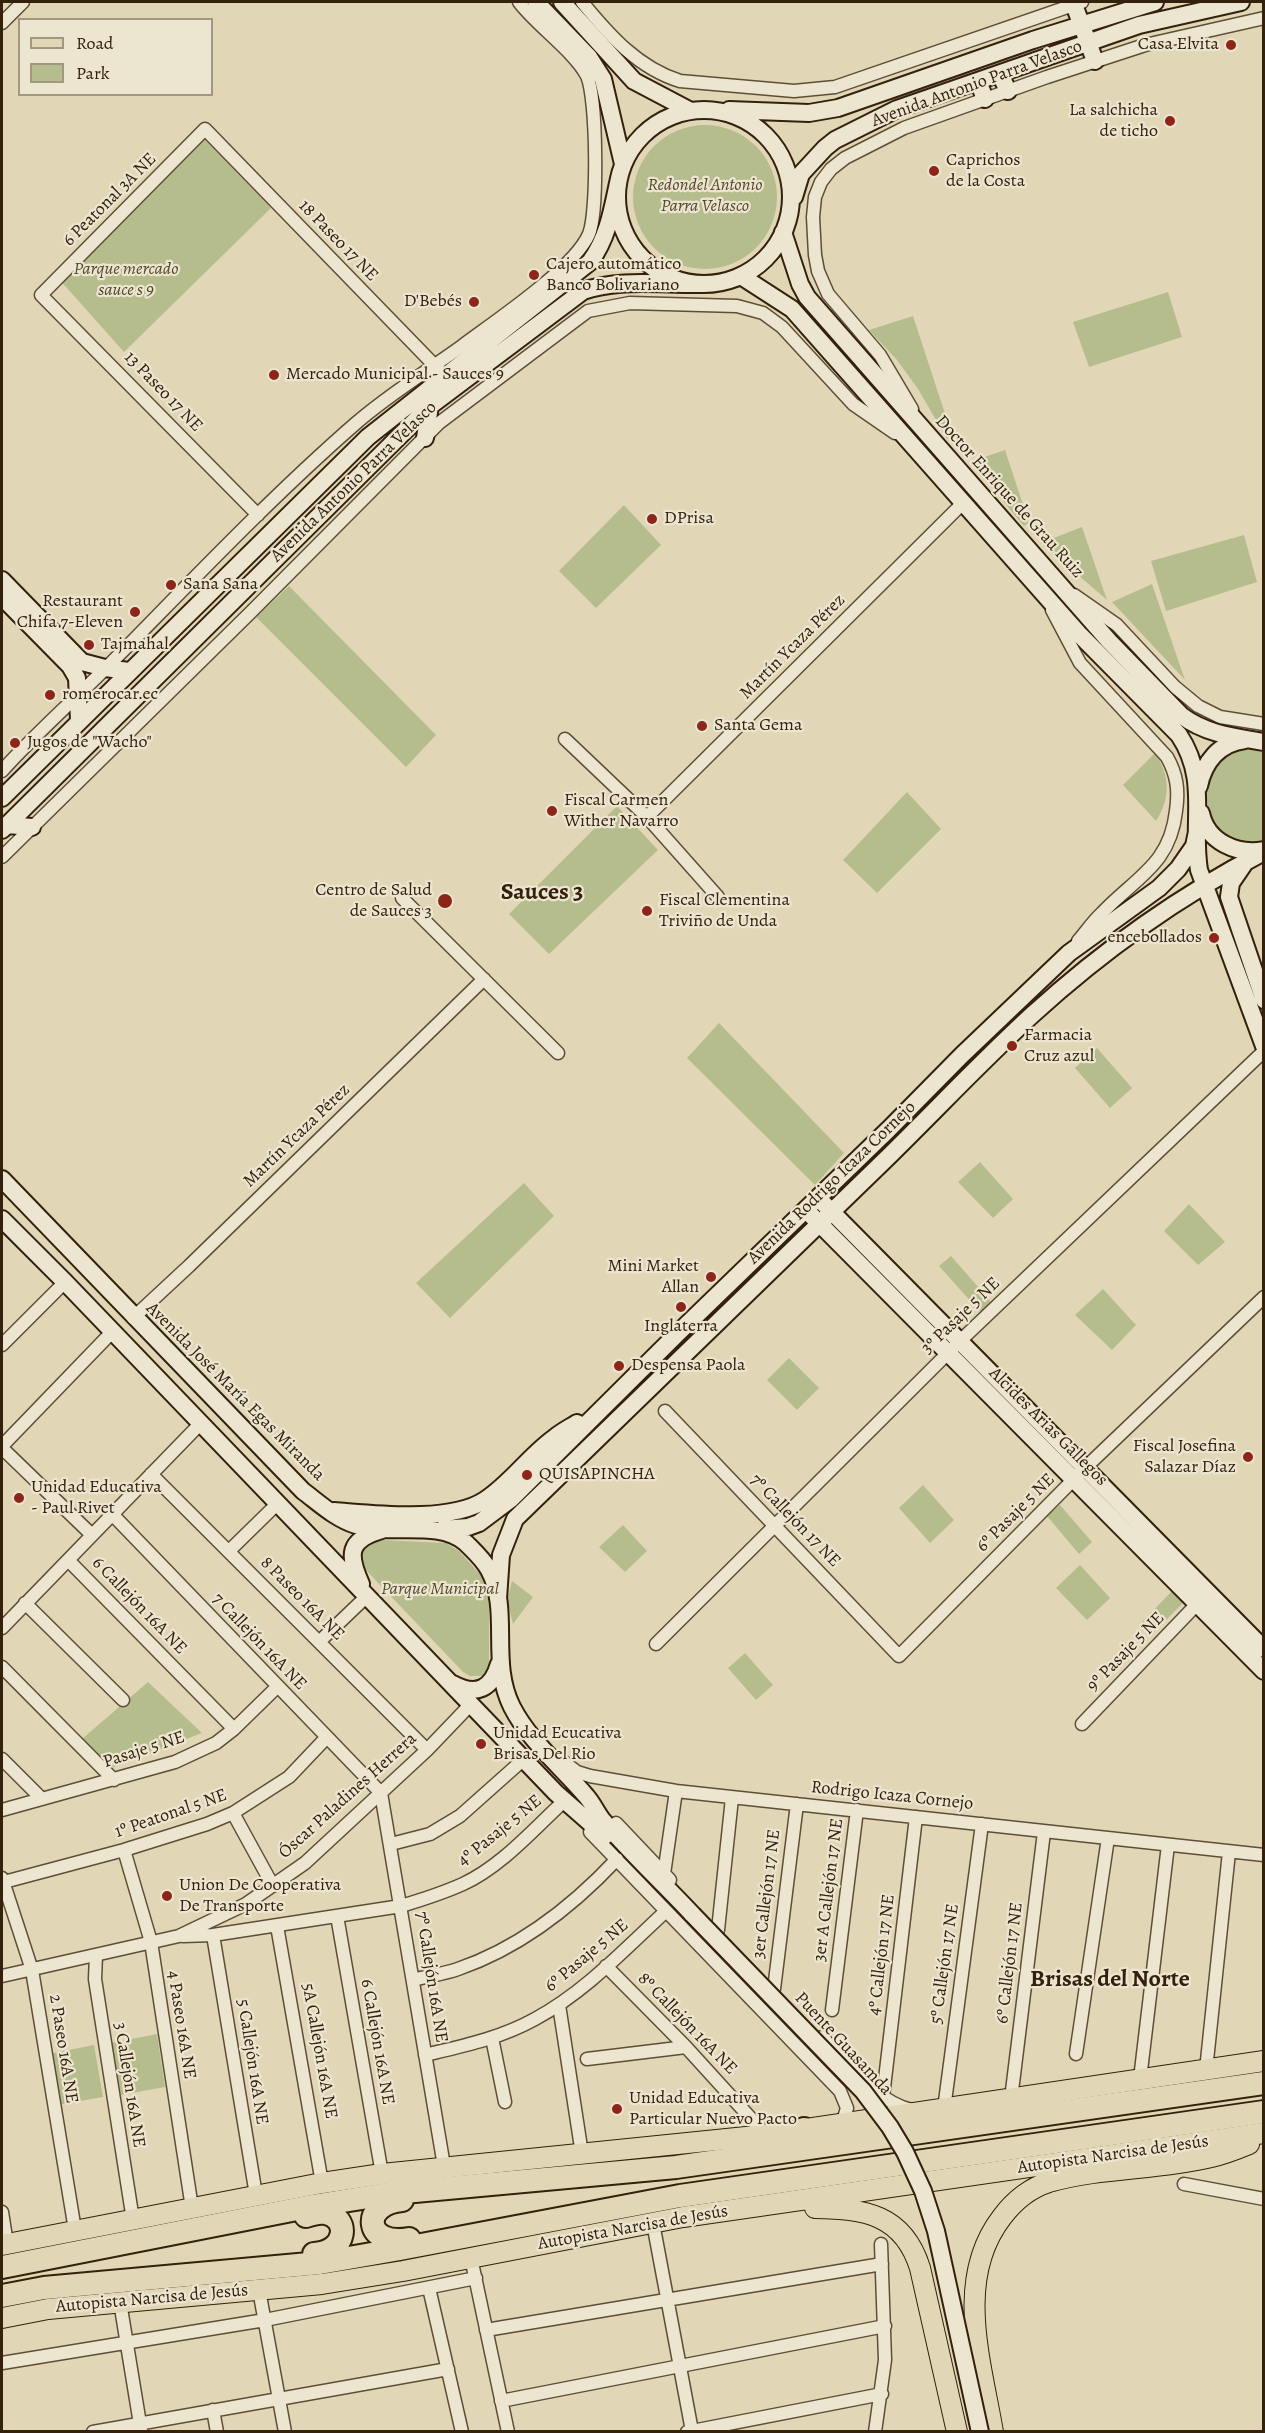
<!DOCTYPE html>
<meta charset="utf-8">
<style>
body{margin:0}
#map{position:relative;width:1265px;height:2433px;overflow:hidden;background:#e1d7b7;font-family:Alegreya,serif}
canvas{display:block}
.frame{position:absolute;inset:0;border:3px solid #33210b;pointer-events:none}
.legend{position:absolute;left:18px;top:18px;width:195px;height:78px;box-sizing:border-box;background:#ece5d0;border:2px solid #a29781;margin:0;padding:8px 10px;list-style:none;font-size:18px;color:#33210b}
.legend li{display:flex;align-items:center;gap:12px;height:30px}
.legend b{width:30px;border:2px solid #a29781}
</style>
<div id="map">
<canvas width="1265" height="2433"></canvas>
<div class="frame"></div>
<ul class="legend">
<li><b style="height:8px;background:#e1d7b7"></b>Road</li>
<li><b style="height:16px;background:#b6bd8c"></b>Park</li>
</ul>
</div>
<script>
const context = document.querySelector('canvas').getContext('2d');
context.lineJoin = 'round';
function fillPath(path, color) {
  context.fillStyle = color;
  context.fill(path, 'evenodd');
}
function strokePath(path, color, width, dash) {
  context.strokeStyle = color;
  context.lineWidth = width;
  context.lineCap = dash ? 'butt' : 'round';
  context.setLineDash(dash || []);
  context.stroke(path);
}
function label(font, color, halo, rows, align = 'center') {
  context.font = font + ' Alegreya,serif';
  context.lineWidth = 4.5;
  context.setLineDash([]);
  context.textBaseline = 'middle';
  context.strokeStyle = halo;
  context.fillStyle = color;
  for (const [text, x, y, turn = 0] of rows) {
    context.save();
    context.translate(x, y);
    context.rotate((+turn || 0) * Math.PI / 180);
    context.textAlign = isNaN(turn) ? turn : align;
    if (halo) context.strokeText(text, 0, 0);
    context.fillText(text, 0, 0);
    context.restore();
  }
}
fillPath(new Path2D(`
 M633 197a72 72 0 1 1 144 0a72 72 0 1 1-144 0Z
 M204,139L271,208L124,352L58,278Z
 M1168,292L1182,337L1089,367L1073,322Z
 M913,316L952,435L947,439L918,389L897,360L869,330Z
 M1005,450L1029,523L1024,526L970,462Z
 M624,505L661,545L596,608L559,571Z
 M1082,527L1107,600L1041,543Z
 M1244,535L1257,582L1166,611L1151,561Z
 M1152,584L1185,680L1112,602Z
 M289,586L436,735L406,767L256,617Z
 M1250,747L1263,748V842C1188,851 1186,757 1250,747Z
 M1155,753C1170,775 1171,798 1156,821L1123,785Z
 M907,792L941,829L877,893L843,860Z
 M617,806L658,850L549,954L509,914Z
 M719,1023L844,1153L815,1185L687,1058Z
 M1097,1048L1132,1088L1110,1108L1075,1068Z
 M980,1162L1013,1199L993,1218L958,1182Z
 M524,1183L554,1216L450,1318L416,1283Z
 M1189,1204L1225,1242L1198,1265L1164,1231Z
 M951,1256L993,1304L982,1314L939,1266Z
 M1103,1289L1136,1325L1112,1350L1075,1315Z
 M789,1358L819,1388L797,1410L767,1380Z
 M923,1485L954,1520L930,1543L899,1508Z
 M1060,1505L1092,1542L1079,1554L1047,1516Z
 M623,1525L647,1551L625,1572L599,1547Z
 M380,1540L446,1543L459,1551L481,1575L489,1596V1665L482,1676H470L463,1672L363,1567L360,1551L371,1541Z
 M1080,1565L1110,1598L1087,1620L1056,1588Z
 M512,1581L533,1597L513,1624L507,1600Z
 M1172,1591L1184,1602L1153,1633L1142,1622Z
 M745,1653L773,1685L756,1700L728,1668Z
 M148,1682L202,1733L111,1768L82,1739Z
 M157,2034L165,2087L121,2095L111,2043Z
 M94,2045L103,2097L58,2105L49,2054Z`), '#b6bd8c');
const street = new Path2D(`
 M582,2C609,35 638,68 680,81L794,91L835,87L1082,2
 M2,23L23,2
 M912,409L880,355L828,294L818,271L815,255L813,217L815,197L821,182L831,169L845,158L904,128L1047,77L1145,45L1264,18
 M258,515L41,295L205,129L439,370
 M1074,595L1117,625L1175,687L1198,706L1220,717L1264,724
 M1052,610L1080,663L1167,757C1177,775 1179,790 1176,811C1170,865 1136,877 1102,913C1093,921 1086,932 1078,941
 M565,739L647,817L718,897
 M2,771C35,734 73,701 108,666C189,584 268,500 355,424C388,395 426,372 462,346C494,322 574,269 589,234C598,212 597,98 587,76C575,52 536,25 519,2
 M647,817L964,502
 M2,857L250,613L439,423L588,311L630,303L737,306L763,313L782,327L853,404L895,433
 M402,898L558,1053
 M133,1318L189,1266L484,979
 M2,1345L65,1282
 M665,1411L899,1656L1085,1468L1264,1297
 M2,1446L113,1331
 M2,1448L92,1535
 M151,1474L427,1750
 M112,1514L381,1793L444,2166
 M229,1551L278,1503
 M68,1560L234,1729
 M25,1603L123,1700
 M2,1628L201,1423
 M319,1642L367,1596
 M656,1644L959,1342L1264,1051
 M2,1667L114,1780
 M1082,1724L1197,1604
 M2,1759L42,1799
 M560,1759L577,1772L590,1776L676,1791L1264,1855
 M2,1810L175,1762L216,1743L234,1729L277,1687
 M233,1813L273,1886
 M616,1823L670,1880
 M590,1832L840,2091L847,2108L844,2118L838,2124
 M391,1844L430,1834L460,1816L524,1759
 M124,1850L151,1942L192,2208
 M664,1874L676,1791
 M2,1878L32,1970L75,2230
 M4,1882L124,1850L207,1824L233,1813L289,1777L327,1737
 M337,1916L382,2174
 M277,1926L322,2183
 M718,1930L732,1798
 M213,1935L256,2195
 M183,1936L213,1935L401,1906C421,1900 443,1893 463,1884C500,1867 531,1832 561,1804
 M96,1955L95,1979L133,2220
 M606,1966L686,2047L766,2135
 M2,1976L179,1936L246,1904L305,1863L427,1750L471,1704
 M413,1980C428,1976 444,1974 458,1969C519,1948 573,1906 617,1859
 M774,1989L797,1804
 M559,2005L582,2154
 M832,2010L857,1810
 M822,2037C847,2062 877,2103 912,2110
 M492,2038L505,2102
 M1076,2054L1108,1838
 M425,2055C463,2046 501,2038 535,2019C585,1992 625,1949 666,1911
 M587,2059L686,2047
 M1206,2070L1229,1852
 M1140,2079L1168,1845
 M883,2096L916,1817
 M1011,2099L1044,1832
 M944,2109L982,1824
 M1184,2184L1264,2199
 M2,2212L7,2244
 M653,2223L692,2431
 M471,2258L508,2432
 M429,2288L462,2432
 M259,2290L285,2432
 M120,2302L141,2430
 M486,2330L882,2264
 M2,2363L265,2320L476,2278
 M501,2401L885,2326
 M213,2410L217,2432
 M93,2432L448,2369
 M687,2432L882,2394
 M875,2432L885,2360L881,2244`);
const secondary = new Path2D(`
 M536,2L589,57L603,79L623,164
 M562,2L634,81L689,110
 M1073,2L1095,61
 M1000,74L1008,91
 M978,81L985,99
 M729,110L809,113L838,108L1033,40L1155,2
 M617 197a87 87 0 1 1 174 0a87 87 0 1 1-174 0Z
 M794,197L801,174L825,148L835,140L897,109L1139,25L1241,2
 M783,232L800,284L807,297L1109,641L1182,716C1206,734 1235,737 1264,742
 M741,276L792,309L1080,635L1179,735C1209,780 1191,821 1199,870L1264,1046
 M425,438L430,406
 M2,580L82,662L105,668L129,671
 M2,597L70,666L77,678L79,720
 M1199,786C1204,762 1219,743 1245,740
 M2,798L368,437L590,262C607,239 612,212 618,183
 M1201,813C1207,842 1237,855 1264,850
 M7,825L32,827
 M2,830L430,406L583,291C620,278 663,285 702,284
 M1244,864L1231,883L1229,897L1264,1000
 M2,1179L303,1491C319,1503 336,1519 356,1525C389,1536 439,1519 466,1543C474,1551 484,1560 489,1570C511,1610 489,1662 512,1707C530,1742 562,1767 587,1797C594,1805 598,1816 605,1823C633,1855 664,1884 693,1915
 M824,1204L1264,1649
 M812,1216L1264,1671
 M2,1219L65,1282L556,1793L605,1836
 M334,1511C376,1514 450,1523 485,1500C511,1483 529,1456 554,1438C561,1432 569,1428 577,1423
 M443,1529L468,1527L479,1523L511,1499L678,1333L889,1129L962,1055L1069,953L1159,888L1178,869L1194,846L1198,827
 M361,1584C348,1555 347,1540 382,1530
 M498,1599L501,1555L515,1519C638,1399 761,1279 885,1160C934,1112 982,1061 1032,1015C1101,952 1181,895 1264,852
 M453,1684C477,1697 492,1688 499,1664`);
const primary = new Path2D(`
 M815,2208C865,2209 903,2214 920,2268L957,2432
 M2,2245L322,2183L382,2174L766,2135L1264,2061
 M2,2318L48,2309L322,2284L403,2271L683,2217L1264,2133
 M993,2432C981,2361 954,2279 1002,2217C1014,2201 1030,2188 1049,2182C1101,2167 1158,2170 1211,2157C1224,2154 1237,2149 1249,2144`);
const highway = new Path2D(`
 M762,2148L804,2129
 M402,2200C360,2204 364,2247 409,2239
 M306,2216C312,2214 319,2212 325,2213C350,2217 348,2252 314,2254
 M2,2267L312,2206L393,2193L676,2167L1264,2083
 M2,2296L44,2288L320,2263L400,2249L680,2196L1264,2112`);
strokePath(street, '#5e4e36', 15);
strokePath(secondary, '#33210b', 20);
strokePath(primary, '#33210b', 22);
strokePath(highway, '#33210b', 26);
strokePath(street, '#ece5d0', 12);
strokePath(secondary, '#ece5d0', 16);
strokePath(primary, '#e1d7b7', 20);
strokePath(highway, '#e1d7b7', 22);
const secondaryBridge = new Path2D(`
 M693,1915L863,2091L890,2127L905,2152L923,2191L936,2231L980,2432`);
strokePath(secondaryBridge, '#33210b', 20, []);
strokePath(secondaryBridge, '#ece5d0', 16);
for (const [x, y, r, color] of [
 [1231,45,6,"#8f2418"],
 [1170,121,6,"#8f2418"],
 [934,171,6,"#8f2418"],
 [534,275,6,"#8f2418"],
 [474,302,6,"#8f2418"],
 [274,375,6,"#8f2418"],
 [652,519,6,"#8f2418"],
 [171,585,6,"#8f2418"],
 [135,612,6,"#8f2418"],
 [89,645,6,"#8f2418"],
 [50,695,6,"#8f2418"],
 [702,726,6,"#8f2418"],
 [15,743,6,"#8f2418"],
 [552,811,6,"#8f2418"],
 [445,901,8,"#8f2418"],
 [647,911,6,"#8f2418"],
 [1214,938,6,"#8f2418"],
 [1012,1046,6,"#8f2418"],
 [711,1277,6,"#8f2418"],
 [681,1307,6,"#8f2418"],
 [619,1366,6,"#8f2418"],
 [1248,1457,6,"#8f2418"],
 [527,1475,6,"#8f2418"],
 [19,1498,6,"#8f2418"],
 [481,1744,6,"#8f2418"],
 [167,1896,6,"#8f2418"],
 [617,2109,6,"#8f2418"]
]) {
  const dot = new Path2D();
  dot.arc(x, y, r, 0, 2 * Math.PI);
  context.fillStyle = color;
  context.fill(dot);
  strokePath(dot, '#ece5d0', 2);
}
label('18px', '#33210b', '#ece5d0', [
 ["Casa Elvita",1219,45,"right"],
 ["La salchicha",1158,111,"right"],
 ["de ticho",1158,132,"right"],
 ["Caprichos",946,161],
 ["de la Costa",946,182],
 ["Cajero automático",546,265],
 ["Banco Bolivariano",546,286],
 ["D'Bebés",462,302,"right"],
 ["Mercado Municipal - Sauces 9",286,375],
 ["DPrisa",664,519],
 ["Sana Sana",183,585],
 ["Restaurant",123,602,"right"],
 ["Chifa 7-Eleven",123,623,"right"],
 ["Tajmahal",101,645],
 ["romerocar.ec",62,695],
 ["Santa Gema",714,726],
 ["Jugos de \"Wacho\"",27,743],
 ["Fiscal Carmen",564,801],
 ["Wither Navarro",564,822],
 ["Centro de Salud",432,891,"right"],
 ["de Sauces 3",432,912,"right"],
 ["Fiscal Clementina",659,901],
 ["Triviño de Unda",659,922],
 ["encebollados",1202,938,"right"],
 ["Farmacia",1024,1036],
 ["Cruz azul",1024,1057],
 ["Mini Market",699,1267,"right"],
 ["Allan",699,1288,"right"],
 ["Inglaterra",681,1327,"center"],
 ["Despensa Paola",631,1366],
 ["Fiscal Josefina",1236,1447,"right"],
 ["Salazar Díaz",1236,1468,"right"],
 ["QUISAPINCHA",539,1475],
 ["Unidad Educativa",31,1488],
 ["- Paul Rivet",31,1509],
 ["Unidad Ecucativa",493,1734],
 ["Brisas Del Rio",493,1755],
 ["Union De Cooperativa",179,1886],
 ["De Transporte",179,1907],
 ["Unidad Educativa",629,2099],
 ["Particular Nuevo Pacto",629,2120]
], 'left');
label('18px', '#33210b', '#ece5d0', [
 ["Avenida Antonio Parra Velasco",977,84,-20],
 ["6 Peatonal 3A NE",110,200,-45],
 ["18 Paseo 17 NE",338,241,46],
 ["13 Paseo 17 NE",163,392,46],
 ["Avenida Antonio Parra Velasco",354,482,-44],
 ["Doctor Enrique de Grau Ruiz",1009,497,48],
 ["Martín Ycaza Pérez",793,647,-45],
 ["Martín Ycaza Pérez",297,1136,-44],
 ["Avenida Rodrigo Icaza Cornejo",832,1183,-44],
 ["3º Pasaje 5 NE",961,1316,-44],
 ["Avenida José María Egas Miranda",235,1392,45],
 ["Alcides Arias Gallegos",1048,1427,45],
 ["6º Pasaje 5 NE",1016,1513,-45],
 ["7º Callejón 17 NE",795,1521,46],
 ["8 Paseo 16A NE",302,1599,45],
 ["6 Callejón 16A NE",139,1606,46],
 ["7 Callejón 16A NE",259,1642,46],
 ["9º Pasaje 5 NE",1126,1652,-46],
 ["Pasaje 5 NE",144,1750,-18],
 ["Óscar Paladines Herrera",348,1796,-42],
 ["Rodrigo Icaza Cornejo",892,1796,6],
 ["1º Peatonal 5 NE",171,1814,-19],
 ["4º Pasaje 5 NE",500,1831,-39],
 ["3er A Callejón 17 NE",829,1890,-83],
 ["3er Callejón 17 NE",767,1894,-83],
 ["4º Callejón 17 NE",882,1955,-83],
 ["6º Pasaje 5 NE",587,1956,-40],
 ["6º Callejón 17 NE",1010,1963,-83],
 ["5º Callejón 17 NE",945,1964,-82],
 ["7º Callejón 16A NE",431,1977,81],
 ["8º Callejón 16A NE",687,2024,46],
 ["4 Paseo 16A NE",181,2025,81],
 ["6 Callejón 16A NE",377,2042,80],
 ["Puente Guasamda",843,2044,47],
 ["2 Paseo 16A NE",63,2049,81],
 ["5A Callejón 16A NE",319,2051,80],
 ["5 Callejón 16A NE",252,2062,81],
 ["3 Callejón 16A NE",129,2085,81],
 ["Autopista Narcisa de Jesús",1113,2155,-8],
 ["Autopista Narcisa de Jesús",633,2228,-10],
 ["Autopista Narcisa de Jesús",152,2299,-5]
]);
label('italic 18px', '#54482b', '#ece5d0', [
 ["Redondel Antonio",705,186],
 ["Parra Velasco",705,207],
 ["Parque mercado",126,270],
 ["sauce s 9",126,291],
 ["Parque Municipal",440,1590]
]);
label('bold 24px', '#33210b', '#ece5d0', [
 ["Sauces 3",542,893],
 ["Brisas del Norte",1110,1980]
]);
</script>
